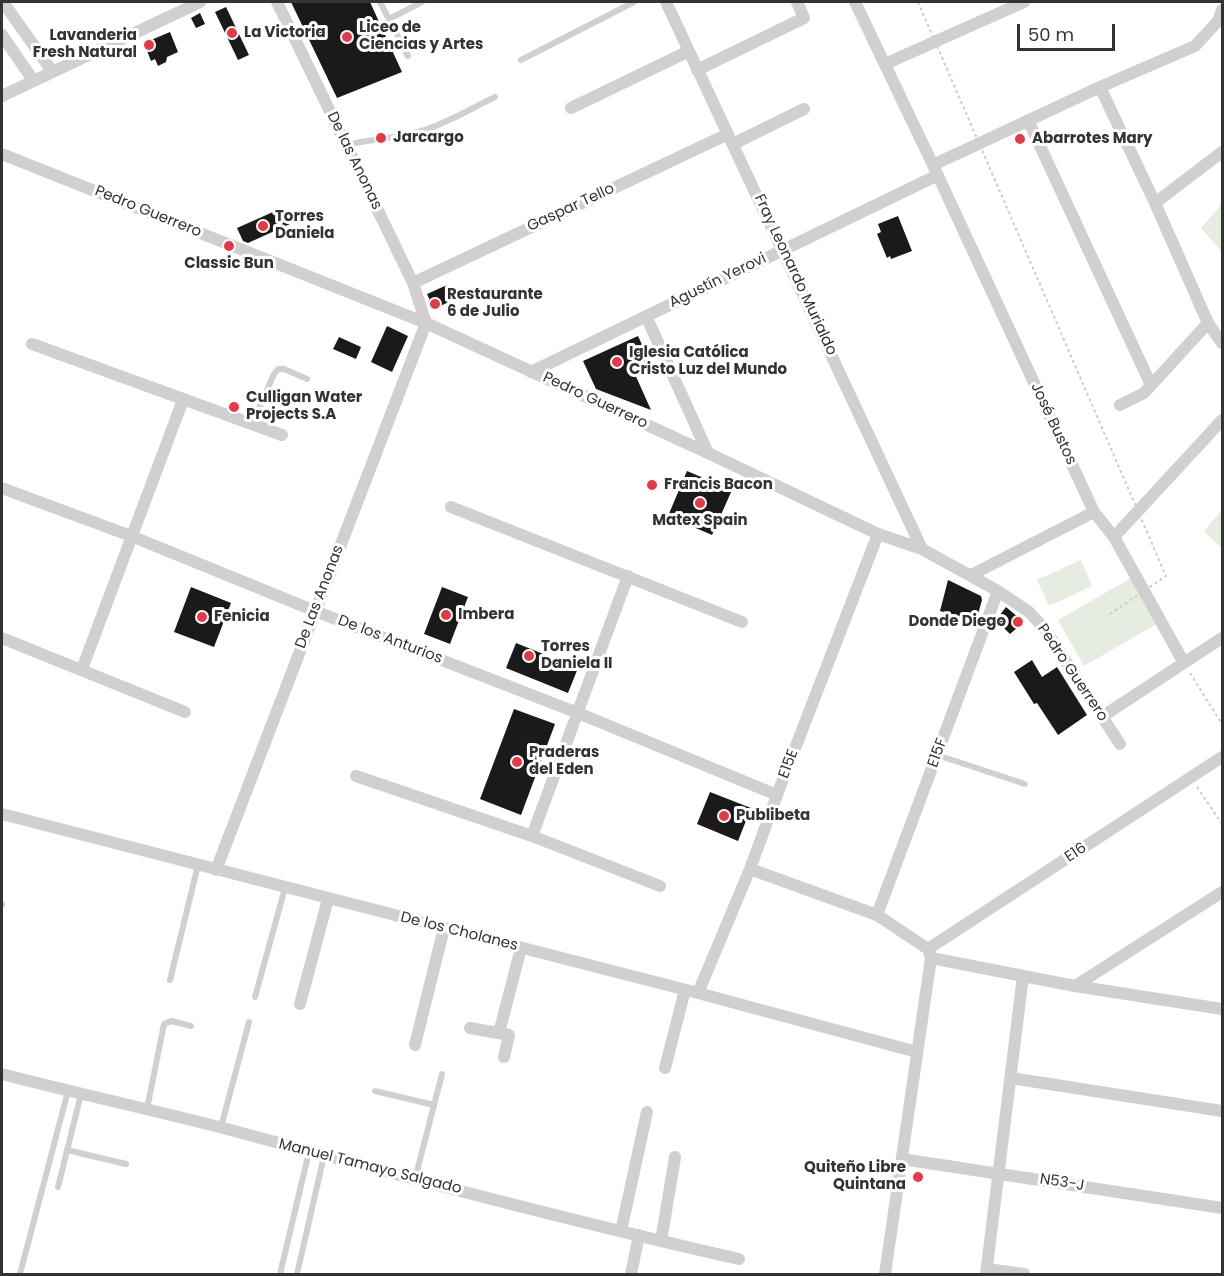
<!DOCTYPE html>
<meta charset="utf-8">
<style>
body{margin:0}
#map{position:relative;width:1224px;height:1276px;overflow:hidden;background:#fff;font-family:Poppins,sans-serif}
canvas{display:block}
.frame{position:absolute;inset:0;border:3px solid #333;pointer-events:none}
.scale{position:absolute;left:1017px;top:24px;width:98px;height:27px;box-sizing:border-box;border:3px solid #333;border-top:0;padding-left:8px;font-size:18px;line-height:21px;white-space:nowrap;color:#333;-webkit-text-stroke:4px #fff;paint-order:stroke}
</style>
<div id="map">
<canvas width="1224" height="1276"></canvas>
<div class="frame"></div>
<div class="scale">50 m</div>
</div>
<script>
const context = document.querySelector('canvas').getContext('2d');
context.lineJoin = 'round';
function fillPath(path, color) {
  context.fillStyle = color;
  context.fill(path, 'evenodd');
}
function strokePath(path, color, width, dash) {
  context.strokeStyle = color;
  context.lineWidth = width;
  context.lineCap = dash ? 'butt' : 'round';
  context.setLineDash(dash || []);
  context.stroke(path);
}
function label(font, color, halo, rows, align = 'center') {
  context.font = font + ' Poppins,sans-serif';
  context.lineWidth = 6;
  context.setLineDash([]);
  context.textBaseline = 'middle';
  context.strokeStyle = halo;
  context.fillStyle = color;
  for (const [text, x, y, turn = 0] of rows) {
    context.save();
    context.translate(x, y);
    context.rotate((+turn || 0) * Math.PI / 180);
    context.textAlign = isNaN(turn) ? turn : align;
    if (halo) context.strokeText(text, 0, 0);
    context.fillText(text, 0, 0);
    context.restore();
  }
}
fillPath(new Path2D(`
 M1222,204V252L1201,228Z
 M1222,510V549L1204,531Z
 M1081,560L1092,586L1049,606L1037,580Z
 M1131,578L1157,624L1084,666L1058,620Z`), '#e6ecdf');
fillPath(new Path2D(`
 M291,2H370L402,72L337,98Z
 M226,7L249,55L238,60L215,12Z
 M200,13L205,24L196,28L191,18Z
 M170,32L178,52L167,57L166,62L158,66L155,59L151,61L144,43Z
 M282,208L290,224L248,243L243,241L237,228Z
 M898,216L912,251L891,259L890,256L887,258L877,234L881,232L878,224Z
 M447,285L453,300L434,309L427,294Z
 M387,326L408,336L392,372L371,362Z
 M638,336L651,364L634,372L651,410L596,389L583,361Z
 M339,337L361,347L356,359L333,349Z
 M687,471L732,490L712,535L668,516Z
 M948,580L981,596L982,600L976,621L940,611Z
 M191,587L231,603L214,647L174,632Z
 M442,587L468,597L450,644L424,634Z
 M1006,607L1024,622L1010,634L996,620Z
 M516,643L578,668L568,693L506,668Z
 M1032,660L1042,677L1057,667L1087,715L1058,735L1037,703L1034,704L1014,672Z
 M514,709L555,724L521,815L480,799Z
 M710,792L751,808L738,841L697,824Z`), '#1a1a1a');
strokePath(new Path2D(`
 M1190,673L1222,724
 M1197,787L1222,824`), '#cdcdcd', 2, [3, 3]);
strokePath(new Path2D(`
 M380,2L408,56
 M389,19L422,2
 M521,60L634,2
 M346,145C372,139 398,138 424,130C448,123 472,108 495,97
 M252,424L274,374L278,369H284L307,379
 M937,755L1025,784
 M2,905V904
 M170,980L198,865
 M255,997L285,888
 M375,1091L434,1105
 M147,1109L164,1024L171,1021L191,1026
 M221,1127L249,1022
 M67,1150L126,1164
 M415,1179L442,1074
 M58,1187L81,1094
 M20,1274L68,1091
 M280,1274L309,1152
 M297,1274L324,1156`), '#d0d0d0', 6);
strokePath(new Path2D(`
 M3,2L52,71
 M277,2L413,283L426,323
 M666,2L922,549
 M855,2L933,165L1094,512L1114,537L1184,663
 M2,35L33,80
 M885,64L1024,2
 M697,70L804,18L797,2
 M1100,87L1155,203L1208,323L1222,343
 M2,96L200,2
 M571,108L689,51
 M1028,120L1151,385
 M733,144L804,109
 M2,154L426,323L708,453L878,534L922,549L998,591L1029,612L1044,628L1120,744
 M933,165L1100,87L1195,46L1218,21L1222,10
 M1155,203L1222,152
 M413,283L728,134
 M646,316L708,453
 M32,344L282,435
 M531,372L938,175
 M1120,405L1144,393L1208,323
 M2,488L131,536L315,611L578,713L777,795
 M451,507L742,622
 M1114,537L1222,420
 M971,575L1094,512
 M2,638L185,712
 M82,669L183,400
 M1103,716L1222,638
 M356,776L532,836L660,886
 M2,814L698,993L917,1052
 M532,836L628,576
 M750,869L877,915L928,949
 M216,870L426,323
 M877,915L998,591
 M928,949L1222,757
 M931,958L1075,986L1222,1009
 M1075,986L1222,892
 M698,993L750,869L777,795L878,534
 M300,1004L328,899
 M470,1028L509,1035L504,1057
 M499,1033L521,948
 M415,1045L444,928
 M665,1068L685,990
 M2,1074C75,1093 149,1109 223,1128C394,1174 566,1220 739,1259
 M1011,1078L1222,1111
 M902,1159L1222,1208
 M621,1231L647,1112
 M661,1241L675,1157
 M987,1269L1024,1274
 M631,1274L639,1235
 M885,1274L931,958L928,949
 M986,1274L1023,976`), '#d0d0d0', 12);
strokePath(new Path2D(`
 M918,2L1166,576L1107,616`), '#cdcdcd', 2, [3, 3]);
for (const [x, y, r, color] of [
 [232,33,6,"#e63946"],
 [347,37,6,"#e63946"],
 [149,45,6,"#e63946"],
 [381,138,6,"#e63946"],
 [1020,139,6,"#e63946"],
 [263,226,6,"#e63946"],
 [229,246,6,"#e63946"],
 [435,304,6,"#e63946"],
 [617,362,6,"#e63946"],
 [234,407,6,"#e63946"],
 [652,485,6,"#e63946"],
 [700,503,6,"#e63946"],
 [446,615,6,"#e63946"],
 [202,617,6,"#e63946"],
 [1018,622,6,"#e63946"],
 [529,656,6,"#e63946"],
 [517,762,6,"#e63946"],
 [724,816,6,"#e63946"],
 [918,1177,6,"#e63946"]
]) {
  const dot = new Path2D();
  dot.arc(x, y, r, 0, 2 * Math.PI);
  context.fillStyle = color;
  context.fill(dot);
  strokePath(dot, '#fff', 2);
}
label('bold 15px', '#333', '#fff', [
 ["Liceo de",359,28],
 ["Ciencias y Artes",359,45],
 ["La Victoria",244,33],
 ["Lavanderia",137,36,"right"],
 ["Fresh Natural",137,53,"right"],
 ["Jarcargo",393,138],
 ["Abarrotes Mary",1032,139],
 ["Torres",275,217],
 ["Daniela",275,234],
 ["Classic Bun",229,264,"center"],
 ["Restaurante",447,295],
 ["6 de Julio",447,312],
 ["Iglesia Católica",629,353],
 ["Cristo Luz del Mundo",629,370],
 ["Culligan Water",246,398],
 ["Projects S.A",246,415],
 ["Francis Bacon",664,485],
 ["Matex Spain",700,521,"center"],
 ["Imbera",458,615],
 ["Fenicia",214,617],
 ["Donde Diego",1006,622,"right"],
 ["Torres",541,647],
 ["Daniela II",541,664],
 ["Praderas",529,753],
 ["del Eden",529,770],
 ["Publibeta",736,816],
 ["Quiteño Libre",906,1168,"right"],
 ["Quintana",906,1185,"right"]
], 'left');
label('15px', '#333', '#fff', [
 ["De las Anonas",354,161,64],
 ["Gaspar Tello",571,208,-25],
 ["Pedro Guerrero",148,212,22],
 ["Fray Leonardo Murialdo",795,275,65],
 ["Agustín Yerovi",718,281,-26],
 ["Pedro Guerrero",595,401,25],
 ["José Bustos",1053,424,65],
 ["De Las Anonas",320,597,-69],
 ["De los Anturios",390,640,21],
 ["Pedro Guerrero",1072,673,56],
 ["E15F",938,753,-70],
 ["E15E",789,764,-69],
 ["E16",1076,853,-33],
 ["De los Cholanes",459,932,14],
 ["Manuel Tamayo Salgado",370,1167,14],
 ["N53-J",1062,1183,9]
]);
</script>
